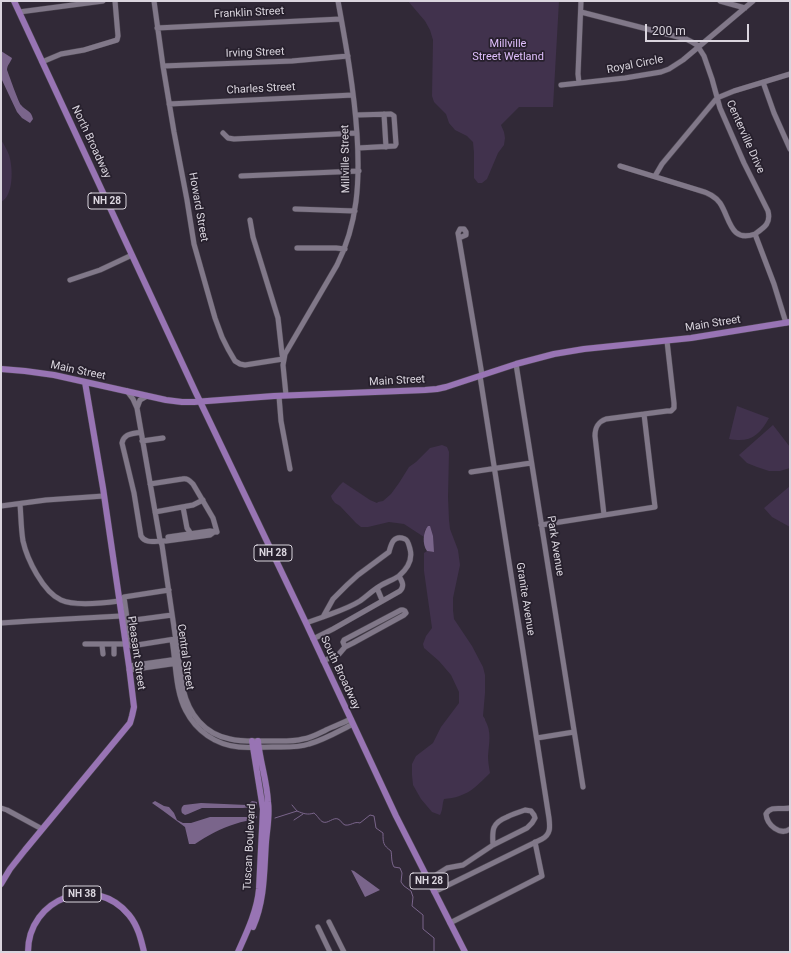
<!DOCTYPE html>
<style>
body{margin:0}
#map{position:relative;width:791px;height:953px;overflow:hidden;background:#312937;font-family:Roboto,sans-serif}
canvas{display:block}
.frame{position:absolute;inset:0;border:2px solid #dad5de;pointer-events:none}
.scale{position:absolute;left:645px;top:24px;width:104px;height:18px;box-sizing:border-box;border:2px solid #dad5de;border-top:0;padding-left:5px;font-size:12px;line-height:14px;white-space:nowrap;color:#dad5de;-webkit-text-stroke:3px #27202d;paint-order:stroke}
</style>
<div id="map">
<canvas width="791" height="953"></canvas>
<div class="frame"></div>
<div class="scale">200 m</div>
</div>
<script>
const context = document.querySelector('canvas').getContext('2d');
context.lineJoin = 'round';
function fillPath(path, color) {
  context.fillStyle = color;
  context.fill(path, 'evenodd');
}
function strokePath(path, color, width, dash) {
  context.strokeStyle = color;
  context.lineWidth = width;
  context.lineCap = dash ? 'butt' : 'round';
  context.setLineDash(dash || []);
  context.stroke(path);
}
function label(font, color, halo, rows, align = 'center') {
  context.font = font + ' Roboto,sans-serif';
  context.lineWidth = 3.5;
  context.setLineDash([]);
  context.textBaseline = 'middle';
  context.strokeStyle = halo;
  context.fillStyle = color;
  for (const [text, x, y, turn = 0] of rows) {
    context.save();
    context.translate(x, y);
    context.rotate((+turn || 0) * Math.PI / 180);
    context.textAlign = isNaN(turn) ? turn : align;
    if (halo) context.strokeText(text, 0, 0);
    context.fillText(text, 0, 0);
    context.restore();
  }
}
fillPath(new Path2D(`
 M408,1H559L553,107H519L501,125L504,132L505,138L504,145L498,153L487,179L482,183H478L474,178V153L473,142L467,136L455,130L449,123L446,114L434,102L432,96L433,40L430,30L425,21Z
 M1,140C4,144 7,150 9,155C13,167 14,196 1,202Z
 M737,406L769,418C759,436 750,443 729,439Z
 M773,425L790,447V468L780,471H769L757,467L747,463L739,455Z
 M442,445L447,447L449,452L448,497L449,520L450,529L458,550L460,565L453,598V610L454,619L472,646L483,667L485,675V693L483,716L485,719V720C492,732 489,743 488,756C488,762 489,767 490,773C475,788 467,797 444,799C442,804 443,810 440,815L432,812L421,799L413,785L412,775V764L416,756L433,743L441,727L459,703V692L451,675L439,661L424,648L423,644L426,636L432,628L424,571V553L427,551L434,552L425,529L424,537L404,524L389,522L368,527H361L356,523L340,506L335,503L332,499L331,496L339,486L343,482L370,500L377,503L378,502L383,501L391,494L399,483L409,467L416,462L430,448Z
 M790,486V527L772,517L764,508Z`), '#41324d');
fillPath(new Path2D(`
 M1,51L12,58C11,62 7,65 7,70C8,72 19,104 21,105C26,111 31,110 33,119L30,123L22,118L17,112L1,78Z
 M428,526H430L433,536L434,552L427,551C422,544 423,532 428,526Z
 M155,801L164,806L169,807L174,813L177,820L183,823H191L210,817H247L257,816V818C250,821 242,821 235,824C221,828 207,836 195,844H189L185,827L162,810L152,803Z
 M252,801L257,802V805L251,807L243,808H202L188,814L185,815L182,813C181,810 181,807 184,805L201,803L247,805Z
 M351,870L354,871L380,890L365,897Z`), '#7a658b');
strokePath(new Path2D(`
 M292,805L297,811
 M275,818L297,811C304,814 308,815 314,813C317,815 320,821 323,822C328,824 333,817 338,819C341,820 342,824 345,825C351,826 354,821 360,823L370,815L374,816L376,828L383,833C383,843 383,845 391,851C392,856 391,862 394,867L400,868L402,873L401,882L404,886L411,891L413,897L412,906L423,915V929L434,938V952
 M294,820L303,814`), '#7a658b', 1);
const minor = new Path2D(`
 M154,1L163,66L174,132L187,200L194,244L215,318L222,337L228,349L235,361L240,364L245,365L283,359L282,354L278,318L253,237L250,220
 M720,1L745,8
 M19,12L103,1
 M581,12L686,39L692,42L697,45L704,56L712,79L720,108L744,163L768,211C771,223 765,227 755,234L774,284L786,323
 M157,28L341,19
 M42,62L61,54L84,50L117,40L118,36L115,1
 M163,66L292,61L348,56
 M763,82L774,113L790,149
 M579,83L578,74L581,1
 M561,85L625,78L661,72L669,69L683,60L753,1
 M169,104L353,95
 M384,114L386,147
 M356,115L391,114L394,116L396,144L395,146L358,148
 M223,133L228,138L234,139L357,133
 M620,166L698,190C706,192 715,196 720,203C730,218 730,243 755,234
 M241,176L359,171
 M655,176L662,164L717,98L734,91L790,74
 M295,209L355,211
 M459,238L466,235V232L464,229H460L458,233L482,375
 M297,248H336L345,249
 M70,280L100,270L132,255
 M516,364L583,787
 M127,391L133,399L137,408L160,540L162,545L183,689C189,714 204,734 230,739C242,742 255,741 267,741C279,741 292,742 303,739C311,738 318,734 326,730C334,726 343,723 351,719
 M286,395L283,365L285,354L337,265C358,223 360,181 357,134C354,89 346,45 338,1
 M279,396L281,421L290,469
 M137,408L140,400L147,396
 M141,432C133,434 124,433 122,443L134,493L141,536C146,545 157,540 166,541L210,535L214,532
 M142,441L163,438
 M471,472L531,463
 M150,484L182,479C187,478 189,480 193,484L213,518L217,532L210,531L168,537
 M20,504C21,516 21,529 23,541C27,559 43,592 61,600C74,606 104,603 119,601
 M1,506L46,500L104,496
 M183,507L187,528L191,534
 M155,512L193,505L203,500
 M604,515L595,436C595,427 598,422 606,419L667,411H671L674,408V403L667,341
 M541,525L655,507L644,414
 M377,588L382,600
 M169,590L124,597L131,646L175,639
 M127,621L172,615
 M1,623L31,621L121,616
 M306,623L323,617L333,599L347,585L358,575L389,552C391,545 393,534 405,539C408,540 409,545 410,549C413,560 407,569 399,576C393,580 386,582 380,586C373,590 367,596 360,601C349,608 336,612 323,617
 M313,639L333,629L400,591C405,586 402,581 399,576
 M172,640C176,662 175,691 186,711C196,731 216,745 239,747C250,748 261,747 272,747C284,747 297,748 309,744C324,740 339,731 353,724
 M85,644H125
 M114,644V654
 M102,645L103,654
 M323,661L339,654L345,647L353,643L404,615L406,613L405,611L403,610H401L344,640L343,642L345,647
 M129,666L178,659
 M129,670L178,663
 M537,738L574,732
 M1,808L7,810L42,829
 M790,808C781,810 771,805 766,814C767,825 780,836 790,829
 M428,880L447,868L463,865L493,845L527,828L532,823L535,818L534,815L531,811L525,810C519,812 513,814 507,817C492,823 492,830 493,845
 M434,892L542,839C551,834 550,827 549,818L480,376
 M329,922L344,952
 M450,923L542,876L535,842
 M318,927L330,952`);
const major = new Path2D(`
 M14,1L196,393L306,623L396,816L465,952
 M1,369L25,371L54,375L166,400L182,402H194L274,396L425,390L437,389L446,387L516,364L554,354L584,349L691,338L790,322
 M1,884L10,869L25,850L130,723L132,716L134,707L129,666L103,488L85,382
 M253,927C265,900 264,870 266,842C267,829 270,815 268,802C267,781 260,762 258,741
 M28,952C28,898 95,873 129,915C138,926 141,939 144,952
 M238,952C247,932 257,911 259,889L263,809L252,741`);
strokePath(minor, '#4b4550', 6);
strokePath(major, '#4b4550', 7);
strokePath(minor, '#817889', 5);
strokePath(major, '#9874b4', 6);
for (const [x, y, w] of [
 [107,201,38],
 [273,553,38],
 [429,881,38],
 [82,894,38]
]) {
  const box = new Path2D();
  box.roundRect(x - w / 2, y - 8, w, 16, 3);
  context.fillStyle = '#27202d';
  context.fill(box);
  strokePath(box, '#dad5de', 1);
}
label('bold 10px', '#dad5de', null, [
 ["NH 28",107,201],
 ["NH 28",273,553],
 ["NH 28",429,881],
 ["NH 38",82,894]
]);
label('11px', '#dad5de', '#27202d', [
 ["Franklin Street",249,13,-3],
 ["Irving Street",255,53,-2],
 ["Royal Circle",635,65,-11],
 ["Charles Street",261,89,-3],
 ["Centerville Drive",745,137,66],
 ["North Broadway",91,142,65],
 ["Millville Street",346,159,-91],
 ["Howard Street",198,207,80],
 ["Main Street",713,324,-9],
 ["Main Street",78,371,12],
 ["Main Street",397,381,-3],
 ["Park Avenue",555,546,81],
 ["Granite Avenue",525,599,81],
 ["Pleasant Street",136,653,82],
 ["Central Street",185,657,82],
 ["South Broadway",340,673,65],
 ["Tuscan Boulevard",250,847,-87]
]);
label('11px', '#e0bffd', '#27202d', [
 ["Millville",508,44],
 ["Street Wetland",508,57]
]);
</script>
